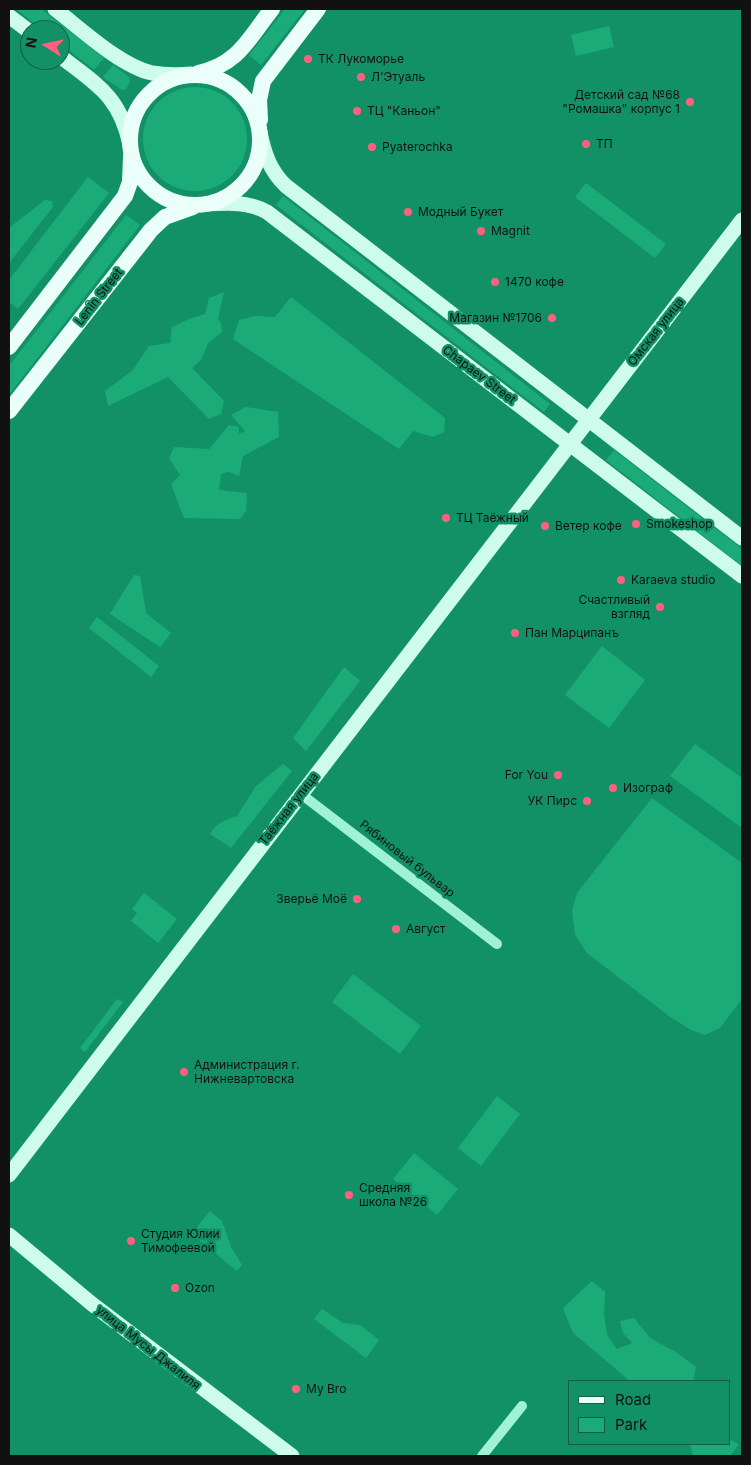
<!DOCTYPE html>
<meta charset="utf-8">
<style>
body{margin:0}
#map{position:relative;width:751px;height:1465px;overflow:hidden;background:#139166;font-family:Inter,sans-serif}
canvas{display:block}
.frame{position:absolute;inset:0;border:10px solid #111;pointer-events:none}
.legend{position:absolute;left:568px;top:1380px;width:162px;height:65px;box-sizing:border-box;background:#139166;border:1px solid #125e44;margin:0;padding:6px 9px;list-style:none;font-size:15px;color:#111}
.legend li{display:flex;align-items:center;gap:10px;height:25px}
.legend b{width:25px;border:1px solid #125e44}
.north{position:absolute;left:20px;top:20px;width:50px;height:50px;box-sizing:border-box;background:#139166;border:1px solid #125e44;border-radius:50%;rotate:280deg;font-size:14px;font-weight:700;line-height:20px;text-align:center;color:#111}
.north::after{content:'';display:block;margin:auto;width:18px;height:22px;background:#ff6080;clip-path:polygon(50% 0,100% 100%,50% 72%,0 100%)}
</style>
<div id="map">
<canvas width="751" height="1465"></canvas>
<div class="frame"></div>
<ul class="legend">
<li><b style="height:6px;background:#eafff9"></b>Road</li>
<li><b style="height:14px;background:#1bab78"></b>Park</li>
</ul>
<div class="north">N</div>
</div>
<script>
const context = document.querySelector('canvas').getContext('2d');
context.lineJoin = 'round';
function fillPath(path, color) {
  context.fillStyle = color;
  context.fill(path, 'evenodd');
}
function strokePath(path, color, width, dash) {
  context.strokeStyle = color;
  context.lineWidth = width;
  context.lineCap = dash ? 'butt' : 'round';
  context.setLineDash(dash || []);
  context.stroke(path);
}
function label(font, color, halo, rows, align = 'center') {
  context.font = font + ' Inter,sans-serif';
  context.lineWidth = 5;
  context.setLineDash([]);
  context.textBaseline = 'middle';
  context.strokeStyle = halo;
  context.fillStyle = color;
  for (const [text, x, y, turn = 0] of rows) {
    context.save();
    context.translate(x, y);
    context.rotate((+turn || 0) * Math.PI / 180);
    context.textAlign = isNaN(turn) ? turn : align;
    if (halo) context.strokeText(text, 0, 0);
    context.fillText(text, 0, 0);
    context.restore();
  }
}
fillPath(new Path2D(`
 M16,9H41L104,58L94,70L60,43V30H43Z
 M285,9H305L261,65L249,55Z
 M609,26L614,47L576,56L571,35Z
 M113,65L129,77L130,81L126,89L122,90L103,77Z
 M143 139a52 52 0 1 1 104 0a52 52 0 1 1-104 0Z
 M88,177L109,193L18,309L9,302V280Z
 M586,183L666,244L655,258L575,197Z
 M283,196L550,404L544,412L276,205Z
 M45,200L52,201L53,207L9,263V228Z
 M126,215L140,225L9,395V366Z
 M224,292L218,319L221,323L222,332L208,343L201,360L192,368L224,401L221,414L209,419L168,377L108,406L105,391L133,370L149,346L170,343L172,327L192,318L205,314L209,298Z
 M291,297L445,418L444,432L433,437L413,431L399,449L233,339L239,320L255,316L275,317Z
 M246,407L278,412L279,437L243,456L239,476L229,472L221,474L219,490L247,493L246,511L240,519L184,518L171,484L180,475L169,458L174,447L209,449L229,425L239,427V434L245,431L231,415Z
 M614,450L742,549V566L606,460Z
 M134,575L140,576L146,613L171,633L160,647L110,614Z
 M97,617L159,666L151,677L89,628Z
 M602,646L645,680L609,728L565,695Z
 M344,667L360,681L306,751L293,738Z
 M695,744L742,778V828L670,776Z
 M283,764L292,771L231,848L210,834C216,823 225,820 237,816L256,786Z
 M652,798L742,863V999L720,1028L705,1035L691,1030L669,1016L587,953L575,935L572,911L577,893Z
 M144,893L177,919L158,943L131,921L137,913L132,909Z
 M353,974L421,1026L400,1054L332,1002Z
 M117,999L123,1002L85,1052L80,1048Z
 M497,1096L520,1114L481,1166L458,1148Z
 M414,1153L458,1189L437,1215L393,1179Z
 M210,1211L222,1221L231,1247L242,1265L237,1271L195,1237L193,1232Z
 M592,1281L605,1292L604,1313L607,1335L617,1349L632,1343L623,1333L620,1321L634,1318L650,1338L676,1352L696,1367L693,1381H630L573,1333L563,1308Z
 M322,1309L343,1323L360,1325L379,1340L366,1358L314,1319Z
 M730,1440L739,1444L730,1456H693L690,1444H730Z`), '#1bab78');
strokePath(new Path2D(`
 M301,794L497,944
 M482,1456L522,1406`), '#a0f2d4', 10);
strokePath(new Path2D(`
 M55,9C80,28 120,66 152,73C165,75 178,75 191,74
 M9,16L30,32
 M60,56C97,85 120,96 130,145
 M260,132C264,153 270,171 286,186L742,538
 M205,204C226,203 248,201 267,212L742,576
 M9,1175L742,220
 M9,1235L92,1304L292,1456`), '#cefcec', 15);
strokePath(new Path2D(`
 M198,73C238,65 249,38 272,9
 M130 140a65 65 0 1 1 130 0a65 65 0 1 1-130 0Z
 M260,120L259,100L263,81L318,9
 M9,347L125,196L130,182L131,157
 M9,411L151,230L165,217L193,207`), '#eafff9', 16);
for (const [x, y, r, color] of [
 [308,59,5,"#ff6080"],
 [361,77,5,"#ff6080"],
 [690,102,5,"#ff6080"],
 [357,111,5,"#ff6080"],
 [586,144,5,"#ff6080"],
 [372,147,5,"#ff6080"],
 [408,212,5,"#ff6080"],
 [481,231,5,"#ff6080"],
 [495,282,5,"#ff6080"],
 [552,318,5,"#ff6080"],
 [446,518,5,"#ff6080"],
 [636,524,5,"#ff6080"],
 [545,526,5,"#ff6080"],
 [621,580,5,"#ff6080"],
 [660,607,5,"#ff6080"],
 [515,633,5,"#ff6080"],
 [558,775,5,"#ff6080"],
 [613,788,5,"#ff6080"],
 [587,801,5,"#ff6080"],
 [357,899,5,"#ff6080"],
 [396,929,5,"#ff6080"],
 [184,1072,5,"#ff6080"],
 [349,1195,5,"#ff6080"],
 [131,1241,5,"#ff6080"],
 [175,1288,5,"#ff6080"],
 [296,1389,5,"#ff6080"]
]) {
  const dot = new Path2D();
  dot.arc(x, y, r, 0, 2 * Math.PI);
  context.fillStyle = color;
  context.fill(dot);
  strokePath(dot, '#139166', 2);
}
label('12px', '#111', '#139166', [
 ["ТК Лукоморье",318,59],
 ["Л'Этуаль",371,77],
 ["Детский сад №68",680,95,"right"],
 ["\"Ромашка\" корпус 1",680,109,"right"],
 ["ТЦ \"Каньон\"",367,111],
 ["ТП",596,144],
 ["Pyaterochka",382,147],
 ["Модный Букет",418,212],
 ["Magnit",491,231],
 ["1470 кофе",505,282],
 ["Магазин №1706",542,318,"right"],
 ["ТЦ Таёжный",456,518],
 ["Smokeshop",646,524],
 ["Ветер кофе",555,526],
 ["Karaeva studio",631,580],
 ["Счастливый",650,600,"right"],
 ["взгляд",650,614,"right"],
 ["Пан Марципанъ",525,633],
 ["For You",548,775,"right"],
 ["Изограф",623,788],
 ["УК Пирс",577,801,"right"],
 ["Зверьё Моё",347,899,"right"],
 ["Август",406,929],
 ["Администрация г.",194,1065],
 ["Нижневартовска",194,1079],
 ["Средняя",359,1188],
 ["школа №26",359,1202],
 ["Студия Юлии",141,1234],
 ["Тимофеевой",141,1248],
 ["Ozon",185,1288],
 ["My Bro",306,1389]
], 'left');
label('12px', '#111', '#139166', [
 ["Lenin Street",99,297,-52],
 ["Омская улица",656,332,-52],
 ["Chapaev Street",479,375,37],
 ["Таёжная улица",289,809,-52],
 ["Рябиновый бульвар",407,859,38],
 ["улица Мусы Джалиля",148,1348,38]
]);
</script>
